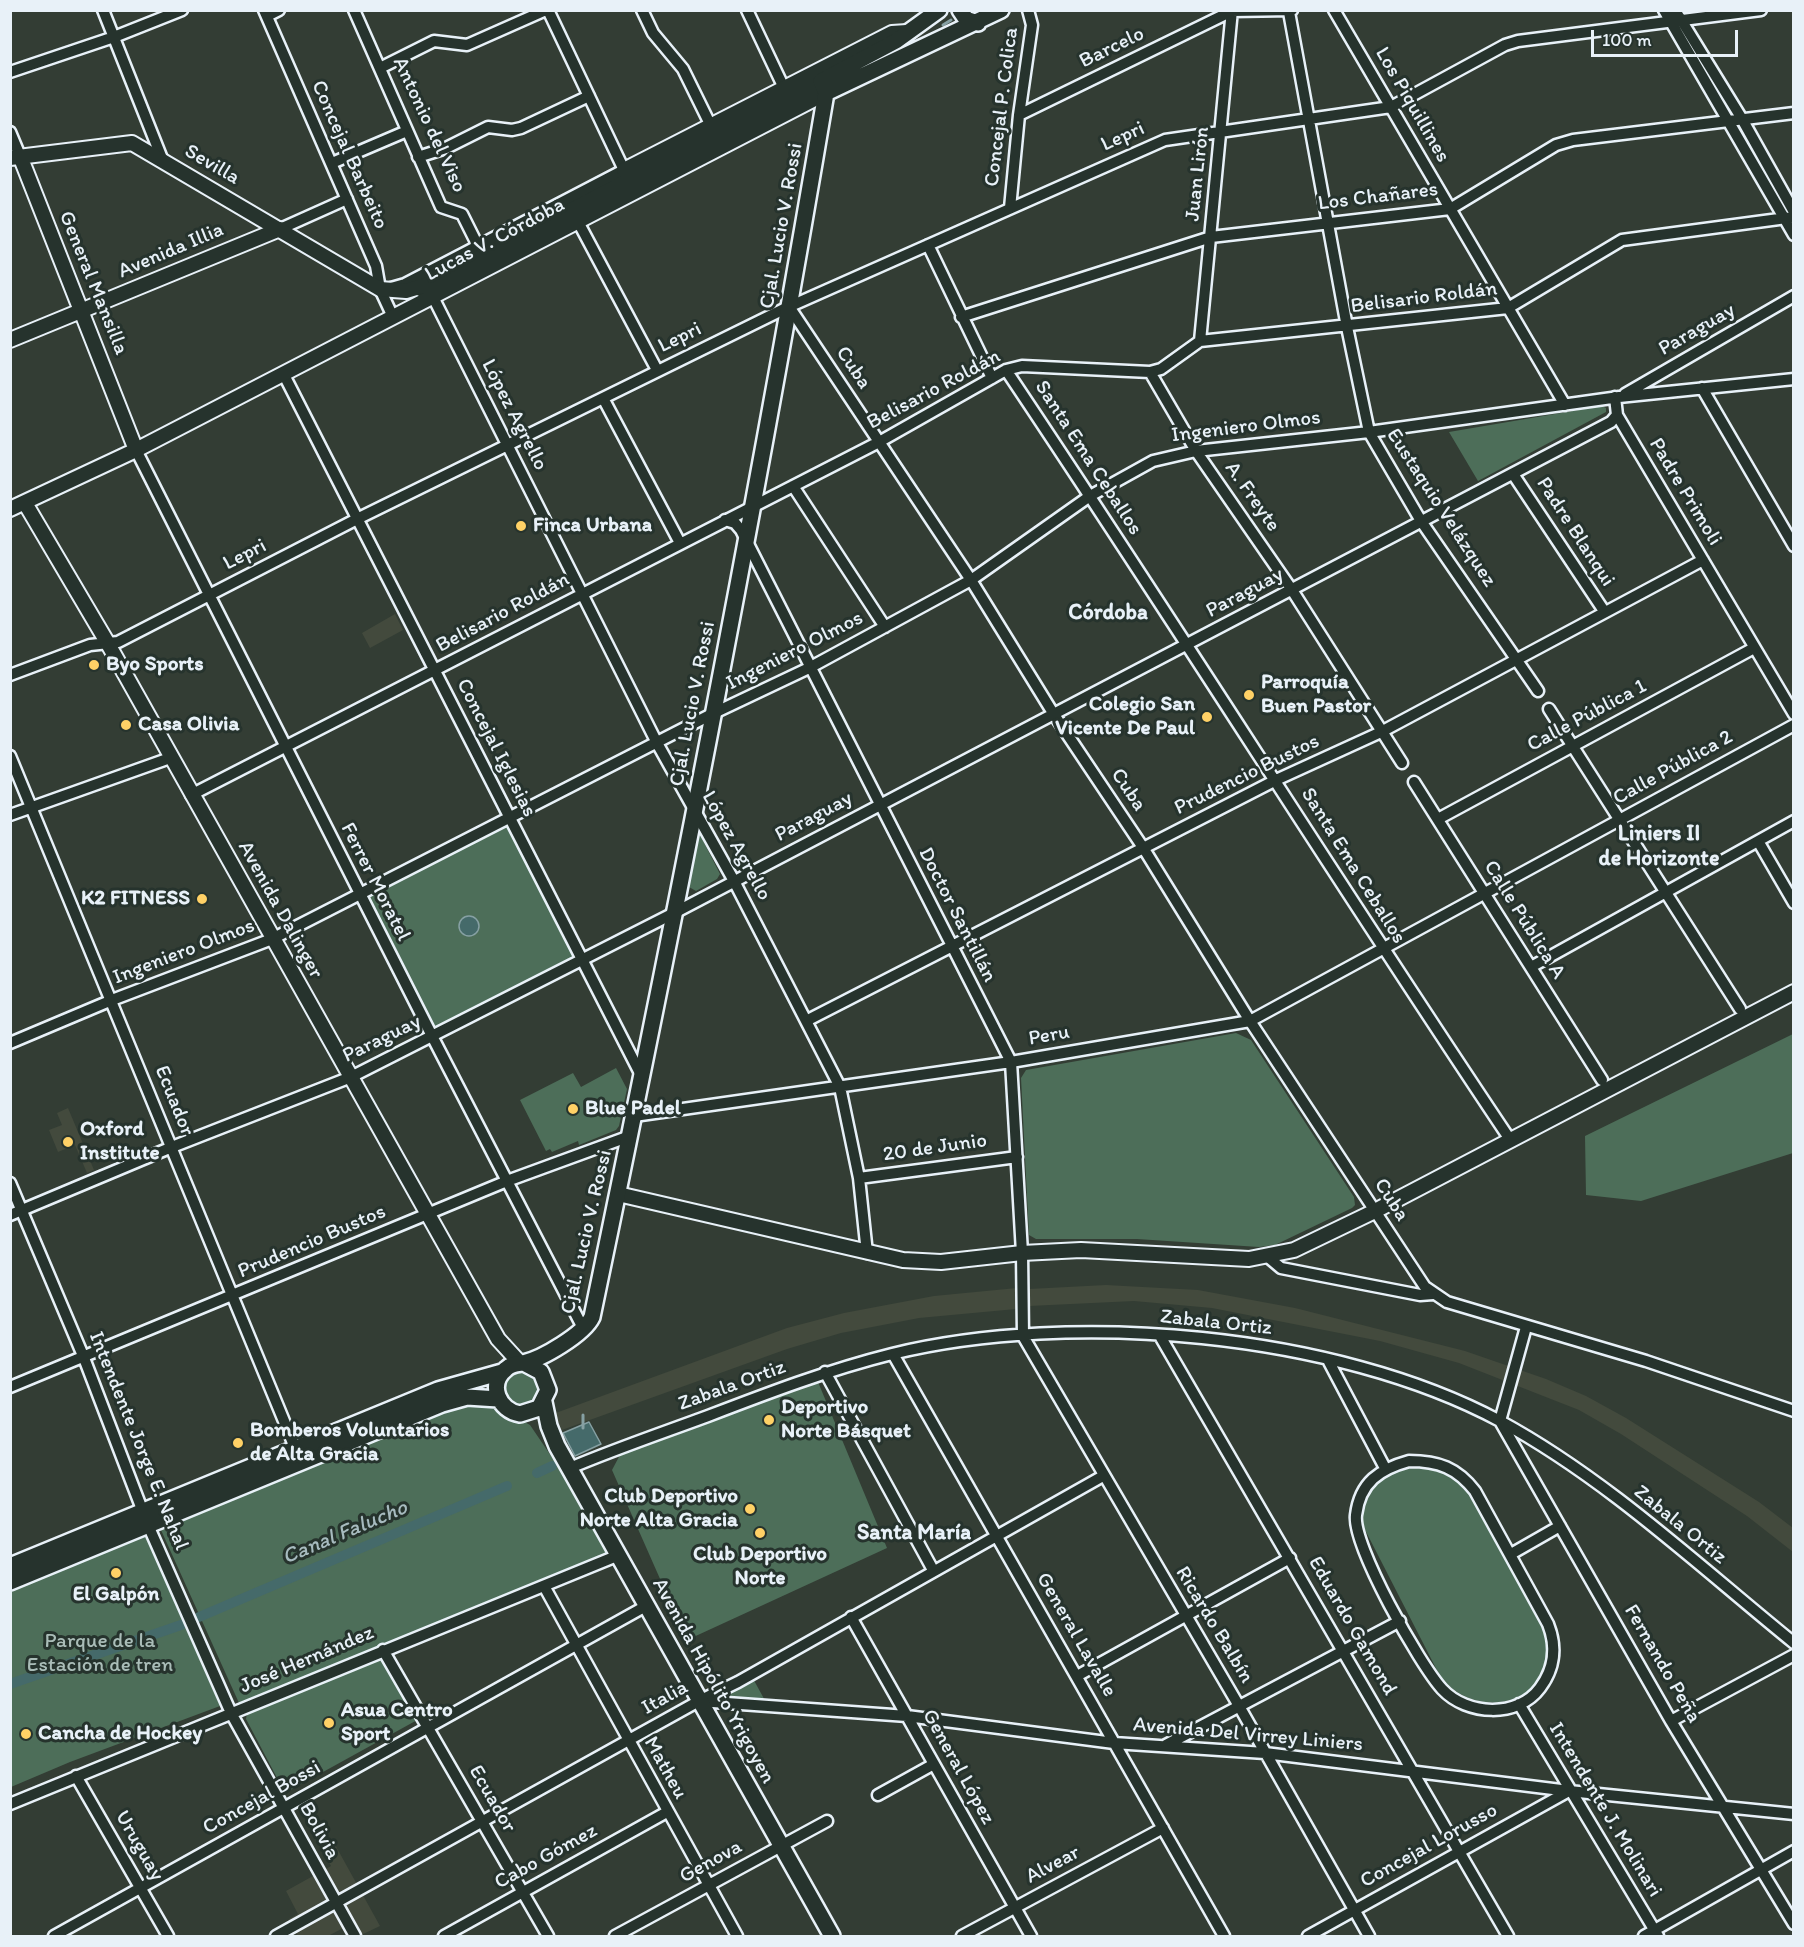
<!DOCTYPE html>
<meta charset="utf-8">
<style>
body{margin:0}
#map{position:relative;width:1804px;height:1947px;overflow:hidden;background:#333d34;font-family:Itim,sans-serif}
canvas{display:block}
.frame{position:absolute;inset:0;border:12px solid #e8f1f8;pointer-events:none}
.scale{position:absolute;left:1591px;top:30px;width:147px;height:27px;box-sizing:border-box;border:3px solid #e8f1f8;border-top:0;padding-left:8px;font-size:18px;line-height:21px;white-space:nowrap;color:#e8f1f8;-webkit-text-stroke:4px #26332d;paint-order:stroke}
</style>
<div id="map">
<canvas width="1804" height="1947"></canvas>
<div class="frame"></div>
<div class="scale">100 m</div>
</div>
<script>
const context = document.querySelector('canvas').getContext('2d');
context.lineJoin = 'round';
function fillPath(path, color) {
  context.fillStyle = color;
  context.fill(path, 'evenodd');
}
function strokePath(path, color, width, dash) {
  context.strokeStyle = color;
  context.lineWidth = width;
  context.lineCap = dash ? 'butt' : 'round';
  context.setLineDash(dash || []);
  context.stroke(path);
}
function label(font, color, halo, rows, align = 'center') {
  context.font = font + ' Itim,sans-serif';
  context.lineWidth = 6;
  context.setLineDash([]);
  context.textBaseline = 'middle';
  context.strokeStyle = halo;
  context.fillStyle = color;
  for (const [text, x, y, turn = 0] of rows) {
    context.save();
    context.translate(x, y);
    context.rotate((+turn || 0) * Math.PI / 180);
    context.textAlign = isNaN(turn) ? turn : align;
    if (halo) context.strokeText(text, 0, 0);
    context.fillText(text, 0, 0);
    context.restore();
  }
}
fillPath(new Path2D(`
 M395,614L403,630L370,648L362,633Z
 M68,1108L94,1170L87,1173L75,1145L58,1152L49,1130L62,1125L57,1113Z
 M1106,1285L1198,1290L1295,1308L1465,1351L1546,1379L1586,1396L1626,1418L1759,1502L1793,1528V1552L1747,1516L1621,1434L1579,1410L1459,1363L1380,1341L1212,1308L1134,1301L1029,1306V1289Z
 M1017,1288L1016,1309L919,1318L841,1333L787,1349L562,1430L553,1414L787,1328L844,1313L934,1296Z
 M333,1841L380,1926L359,1936L349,1925L328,1936H298L289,1919L298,1914L286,1891L331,1866L321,1848Z`), '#434a3d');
fillPath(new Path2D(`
 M1602,406L1606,408V412L1478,481L1449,432Z
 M508,826L574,958L433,1029L367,896Z
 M697,829L720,874L717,879L696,891L689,887Z
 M1236,1033L1251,1040L1354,1197L1355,1205L1352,1208L1275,1245L1259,1247L1137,1239H1036L1029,1235L1021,1078L1026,1070Z
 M1793,1034V1153L1641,1201L1586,1195L1585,1136Z
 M616,1068L627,1089L619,1126L616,1130L579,1145L578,1141L552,1152L550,1149L546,1151L520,1100L573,1073L581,1087Z
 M523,1366L544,1384L532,1408L508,1406L500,1382Z
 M818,1382L887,1548L687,1640L612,1470L621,1453Z
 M480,1403L493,1404L530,1425L560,1469L610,1553L239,1703L161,1530L441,1412Z
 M1431,1465C1442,1470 1461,1475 1467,1484C1475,1495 1481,1509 1487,1520C1502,1546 1516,1571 1530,1596C1536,1606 1548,1621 1550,1632C1562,1698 1483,1727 1441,1678L1360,1520C1367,1479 1393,1466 1431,1465Z
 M145,1535L220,1706L70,1762L11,1787V1590Z
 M384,1657L419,1719L285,1793L246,1719L247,1714Z
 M751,1675L768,1706L707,1698Z`), '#4d6e59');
const water = new Path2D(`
 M459 926a10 10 0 1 1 20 0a10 10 0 1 1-20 0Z
 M589,1422L601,1444L575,1456L563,1433Z`);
fillPath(water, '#456a6a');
strokePath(water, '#86a0a3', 1.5);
strokePath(new Path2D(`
 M943,25L951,20
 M583,1428V1415`), '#86a0a3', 3);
strokePath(new Path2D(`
 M537,1473L552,1466
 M199,1617L507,1486
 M10,1684L181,1625`), '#456a6a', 10);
const minor = new Path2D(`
 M103,10L163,161
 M264,10L376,266L380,289L393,317
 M354,10L441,207L462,214L478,246
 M642,10L653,33L683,69L711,126
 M747,10L784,88
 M1334,10L1565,405
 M1664,10L1794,235
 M1675,10L1742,119L1794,212
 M1289,12L1347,327L1369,432L1421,521L1538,691
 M267,16L279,10
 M380,68L434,41L467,45L546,10
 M10,72L114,37L182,10
 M1019,115L1232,11L1292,10
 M10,132L20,156
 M418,157L446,148L488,127L512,130L521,128L589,96
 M332,163L407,131
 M1010,208L1019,115L1032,25L1028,10
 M575,216L657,370
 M280,229L347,199
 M928,245L992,378
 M391,288L405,284L624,170L548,10
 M416,289L433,297L657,743L734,881L840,1087L859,1178L867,1253
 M790,308L971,580L1053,713L1144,849L1250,1021L1425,1287L1447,1302L1646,1361L1794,1411
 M961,317L1211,237L1450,209L1556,145L1573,140L1794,113
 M1200,341L1232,10
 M1006,370C1177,625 1340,886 1511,1141
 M1150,372L1196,451L1292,590L1402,763
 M283,373L642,1077
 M1702,388L1794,546
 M1625,394L1794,296
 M1615,397L1617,415L1794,714
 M603,398L680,543
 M136,450L432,1036L584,1330
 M1513,474L1604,611
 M793,486L885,627
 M725,520L735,523L741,530L1011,1062L1022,1253L1023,1336L1239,1706L1369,1936
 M10,675L90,645L118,642L357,519L784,309L1165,140L1391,107L1505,45L1518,41L1761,10
 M1549,709L1740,1009
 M10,756L298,1455
 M1414,782L1602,1080
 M191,795L879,442L1006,370L1022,366L1150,372L1161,369L1200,341L1508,308L1622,240L1794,217
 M10,815L170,758
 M1438,819L1754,648
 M1758,841L1794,903
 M1531,967L1794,821
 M806,1021L1276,780L1381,732L1703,560
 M10,1043L112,1000L272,939L712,714L809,668L971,580L1090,496L1153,461L1196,451L1369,432L1619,397L1794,379
 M634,1116L1011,1062L1250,1021L1794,725
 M859,1178L1017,1157
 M10,1183L84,1358L148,1525L231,1713L355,1936
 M10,1215L172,1147L351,1077L676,912L1611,422L1617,415
 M1268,1257L1281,1268L1420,1295L1433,1294
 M1526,1327L1500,1421L1671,1721L1794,1924
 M1160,1336L1508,1936
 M893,1354L1224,1936
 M1328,1360L1385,1468
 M825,1372L933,1570
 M10,1387L507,1181L630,1136
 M1409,1461C1439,1461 1457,1468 1475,1491L1548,1624C1557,1647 1555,1668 1540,1688C1518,1718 1467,1716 1442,1689C1420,1665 1352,1545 1356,1515C1360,1482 1380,1469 1409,1461Z
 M570,1468C615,1449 662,1433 708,1416C768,1393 828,1370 892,1354C1072,1310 1336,1333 1500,1421C1607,1479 1699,1566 1794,1643
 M1511,1554L1560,1526
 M544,1586L737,1936
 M851,1617L1031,1936
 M383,1650L548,1936
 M1077,1676L1290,1558
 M699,1701L907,1716L1114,1743L1265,1753L1569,1791L1794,1814
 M1519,1704L1658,1936
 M1671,1721L1794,1655
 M1166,1745L1400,1621
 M76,1776L168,1936
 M878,1795L934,1764
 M10,1804L619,1555
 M54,1936L646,1606
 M276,1936L699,1701L738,1682L1103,1476
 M444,1936L667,1812
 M615,1936L827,1821
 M962,1936L1163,1828
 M1308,1936L1569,1791
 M1644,1936L1794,1851`);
const tertiary = new Path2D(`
 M20,156L136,450
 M10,158L132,143L380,289L406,291L426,285L821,81
 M624,170L892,33L907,32
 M10,340L280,229
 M25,503L107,642L498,1339L520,1363
 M10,509L136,450L826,93
 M618,1194L903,1260L941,1262L1022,1253L1081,1250L1249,1259L1294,1250L1375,1211L1794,992`);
const secondary = new Path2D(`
 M960,10L966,19L978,23
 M826,93L1001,10
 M524,1363L541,1372L548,1390L539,1408L520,1414C499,1411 487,1384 506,1369C511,1364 516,1364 523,1363C542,1359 584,1334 592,1317C677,910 757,503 826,93L821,81L896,41L939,10
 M544,1402L549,1426L557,1446L832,1936
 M10,1566L438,1390L502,1372
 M10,1582L442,1404L467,1397L498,1399`);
strokePath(minor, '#e8f1f8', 15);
strokePath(tertiary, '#e8f1f8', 18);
strokePath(secondary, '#e8f1f8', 20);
strokePath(minor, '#26332d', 10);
strokePath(tertiary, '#26332d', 14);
strokePath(secondary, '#26332d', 15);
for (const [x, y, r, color] of [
 [521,526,6,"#ffd166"],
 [94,665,6,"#ffd166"],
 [1249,695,6,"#ffd166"],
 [1207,717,6,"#ffd166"],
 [126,725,6,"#ffd166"],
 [202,899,6,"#ffd166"],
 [573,1109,6,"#ffd166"],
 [68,1142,6,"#ffd166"],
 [769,1420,6,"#ffd166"],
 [238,1443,6,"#ffd166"],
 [750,1509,6,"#ffd166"],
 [760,1533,6,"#ffd166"],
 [116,1573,6,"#ffd166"],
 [329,1723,6,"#ffd166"],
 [26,1734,6,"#ffd166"]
]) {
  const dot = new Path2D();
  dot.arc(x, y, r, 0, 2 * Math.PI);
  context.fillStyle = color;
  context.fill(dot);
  strokePath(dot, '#26332d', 2);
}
label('21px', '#e8f1f8', '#26332d', [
 ["Barcelo",1112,48,-26],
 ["Los Piquillines",1412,105,60],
 ["Concejal P. Colica",1002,107,-83],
 ["Antonio del Viso",429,125,65],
 ["Lepri",1123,137,-24],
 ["Concejal Barbeito",349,155,66],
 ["Sevilla",212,165,30],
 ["Juan Lirón",1198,174,-84],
 ["Los Chañares",1378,197,-7],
 ["Cjal. Lucio V. Rossi",782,226,-80],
 ["Lucas V. Córdoba",495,240,-28],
 ["Avenida Illia",171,251,-23],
 ["General Mansilla",93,283,68],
 ["Belisario Roldán",1424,298,-7],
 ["Paraguay",1697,330,-30],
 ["Lepri",680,338,-26],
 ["Cuba",853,368,56],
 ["Belisario Roldán",934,390,-28],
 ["López Agrello",514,415,63],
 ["Ingeniero Olmos",1246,427,-7],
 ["Santa Ema Ceballos",1088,458,57],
 ["Padre Primoli",1685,492,59],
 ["A. Freyte",1252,497,55],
 ["Eustaquio Velázquez",1441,508,57],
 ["Padre Blanqui",1575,532,57],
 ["Lepri",245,555,-27],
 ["Paraguay",1245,593,-28],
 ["Belisario Roldán",503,613,-28],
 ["Ingeniero Olmos",795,651,-27],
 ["Cjal. Lucio V. Rossi",693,704,-79],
 ["Calle Pública 1",1587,716,-28],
 ["Concejal Iglesias",496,748,63],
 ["Calle Pública 2",1673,768,-29],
 ["Prudencio Bustos",1247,775,-26],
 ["Cuba",1128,790,56],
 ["Paraguay",814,817,-28],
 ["López Agrello",736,846,61],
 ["Santa Ema Ceballos",1353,866,58],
 ["Ferrer Moratel",375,882,63],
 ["Avenida Dalinger",280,910,61],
 ["Doctor Santillán",957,915,63],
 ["Calle Pública A",1524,920,58],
 ["Ingeniero Olmos",184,952,-21],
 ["Peru",1049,1036,-10],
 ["Paraguay",382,1039,-26],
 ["Ecuador",174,1101,68],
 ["20 de Junio",935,1148,-8],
 ["Cuba",1391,1200,57],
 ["Cjal. Lucio V. Rossi",587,1232,-77],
 ["Prudencio Bustos",312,1242,-23],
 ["Zabala Ortiz",1216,1323,6],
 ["Zabala Ortiz",732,1386,-20],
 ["Intendente Jorge E. Nahal",138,1441,68],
 ["Zabala Ortiz",1680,1525,39],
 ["Ricardo Balbín",1214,1625,59],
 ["Eduardo Gamond",1352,1626,60],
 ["General Lavalle",1076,1635,60],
 ["José Hernández",307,1660,-23],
 ["Fernando Peña",1662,1664,60],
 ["Avenida Hipólito Yrigoyen",713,1681,61],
 ["Italia",665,1698,-29],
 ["Avenida Del Virrey Liniers",1248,1735,5],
 ["General López",958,1767,61],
 ["Matheu",665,1768,61],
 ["Concejal Bossi",262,1798,-29],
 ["Ecuador",492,1799,60],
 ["Intendente J. Molinari",1605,1810,59],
 ["Bolivia",319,1831,61],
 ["Uruguay",139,1846,60],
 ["Concejal Lorusso",1429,1846,-29],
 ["Cabo Gómez",546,1857,-29],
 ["Genova",711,1862,-29],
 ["Alvear",1053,1865,-28]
]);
label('bold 21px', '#e8f1f8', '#26332d', [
 ["Finca Urbana",533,526],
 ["Byo Sports",106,665],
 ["Parroquía",1261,683],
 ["Buen Pastor",1261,707],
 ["Colegio San",1195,705,"right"],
 ["Vicente De Paul",1195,729,"right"],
 ["Casa Olivia",138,725],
 ["K2 FITNESS",190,899,"right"],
 ["Blue Padel",585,1109],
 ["Oxford",80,1130],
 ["Institute",80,1154],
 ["Deportivo",781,1408],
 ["Norte Básquet",781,1432],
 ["Bomberos Voluntarios",250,1431],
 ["de Alta Gracia",250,1455],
 ["Club Deportivo",738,1497,"right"],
 ["Norte Alta Gracia",738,1521,"right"],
 ["Club Deportivo",760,1555,"center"],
 ["Norte",760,1579,"center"],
 ["El Galpón",116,1595,"center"],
 ["Asua Centro",341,1711],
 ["Sport",341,1735],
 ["Cancha de Hockey",38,1734]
], 'left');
label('21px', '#aabdb8', '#26332d', [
 ["Parque de la",100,1642],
 ["Estación de tren",100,1666]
]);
label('bold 22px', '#e8f1f8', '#26332d', [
 ["Córdoba",1108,613],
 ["Liniers II",1659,834],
 ["de Horizonte",1659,859],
 ["Santa María",914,1533]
]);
label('italic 22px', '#a7bbbf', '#26332d', [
 ["Canal Falucho",345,1533,-23]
]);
</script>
